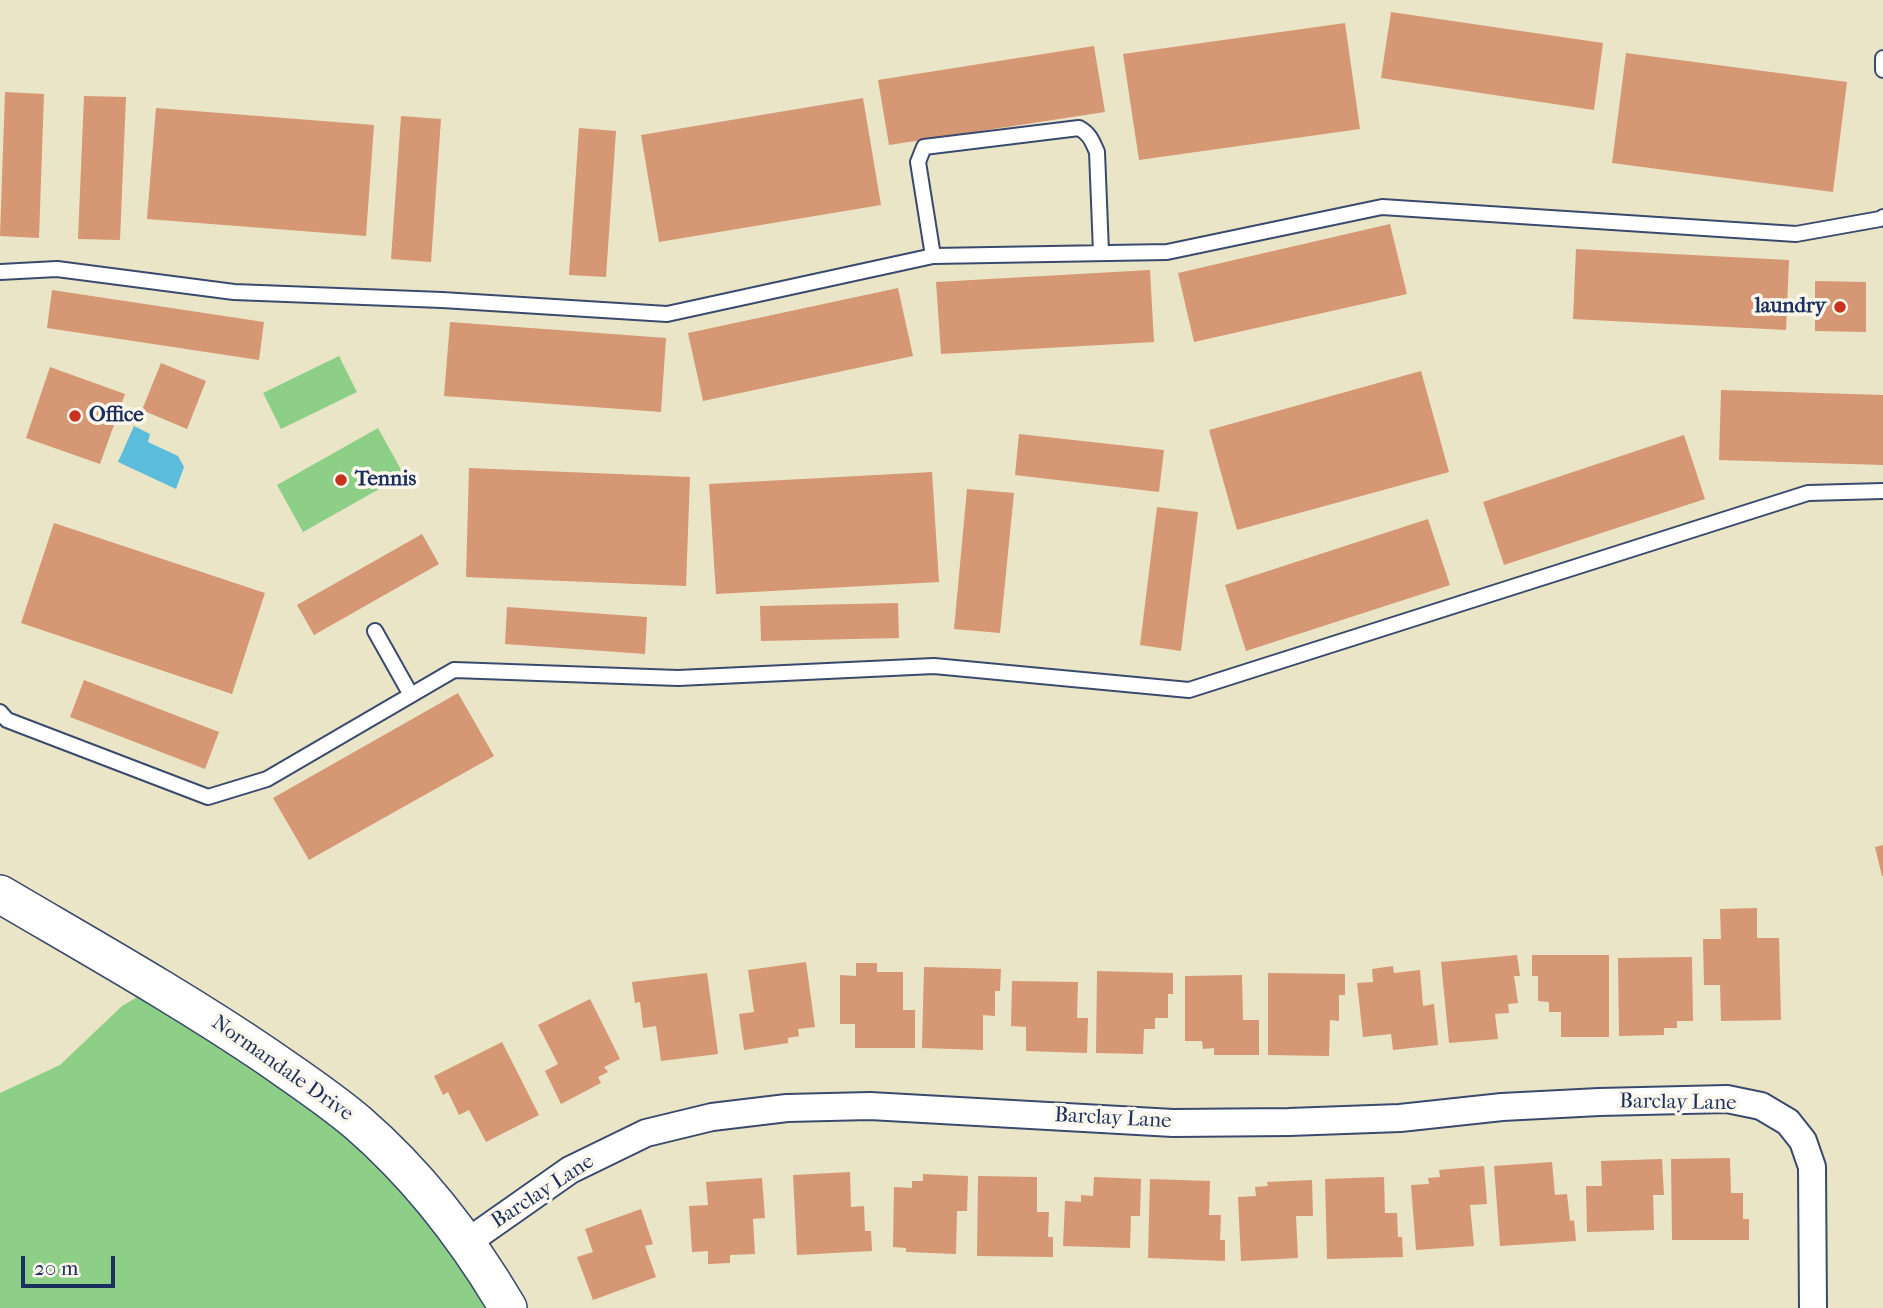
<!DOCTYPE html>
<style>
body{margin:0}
#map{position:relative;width:1883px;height:1308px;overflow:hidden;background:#ebe5c7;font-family:"IM FELL French Canon",serif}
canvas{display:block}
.scale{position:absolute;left:21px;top:1256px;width:94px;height:32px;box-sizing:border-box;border:4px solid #1b2f5e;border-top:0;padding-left:9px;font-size:21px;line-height:24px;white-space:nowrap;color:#1b2f5e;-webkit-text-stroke:5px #fbf7ec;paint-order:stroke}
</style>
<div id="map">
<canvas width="1883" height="1308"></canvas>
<div class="scale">20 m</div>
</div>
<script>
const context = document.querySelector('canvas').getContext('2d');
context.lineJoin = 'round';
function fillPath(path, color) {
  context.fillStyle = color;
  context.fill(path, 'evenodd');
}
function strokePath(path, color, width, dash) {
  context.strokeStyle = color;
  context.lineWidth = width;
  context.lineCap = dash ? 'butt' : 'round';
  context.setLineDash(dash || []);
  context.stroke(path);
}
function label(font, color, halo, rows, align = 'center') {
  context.font = font + ' "IM FELL French Canon",serif';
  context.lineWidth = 7;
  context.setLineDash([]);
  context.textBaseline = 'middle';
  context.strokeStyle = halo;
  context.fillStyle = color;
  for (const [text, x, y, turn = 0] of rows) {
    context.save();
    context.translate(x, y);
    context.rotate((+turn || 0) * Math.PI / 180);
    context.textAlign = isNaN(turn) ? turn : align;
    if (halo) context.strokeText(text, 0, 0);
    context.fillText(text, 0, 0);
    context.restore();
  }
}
fillPath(new Path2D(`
 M339,356L357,392L281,429L263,393Z
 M378,428L404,475L303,532L277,485Z
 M156,986L430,1198L495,1308H0V1093L60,1065L122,1006Z`), '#8dcf86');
fillPath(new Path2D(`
 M134,426L150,434L148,442L178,456L184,467L176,489L118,462Z`), '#5cbcdb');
fillPath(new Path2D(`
 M1391,12L1603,43L1594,110L1381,78Z
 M1345,23L1360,129L1139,160L1123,54Z
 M1094,46L1105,112L889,145L878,80Z
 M1626,53L1847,82L1833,192L1612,163Z
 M5,92L44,94L39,238L0,236Z
 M84,96L126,97L120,240L78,239Z
 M863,98L881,205L659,242L641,135Z
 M156,108L374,125L366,236L147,219Z
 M401,116L441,119L431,262L391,259Z
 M579,128L616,131L606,277L569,275Z
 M1390,224L1407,294L1194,342L1178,273Z
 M1576,249L1789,260L1786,330L1573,319Z
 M1150,270L1154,342L941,354L936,282Z
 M1815,281L1866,282V332L1815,331Z
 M898,288L913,356L703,401L688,333Z
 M52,290L264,322L259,360L47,328Z
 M450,322L666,338L661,412L444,396Z
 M161,363L206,381L187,429L142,410Z
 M50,367L125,394L100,464L26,438Z
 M1421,371L1449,472L1237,530L1209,430Z
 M1721,390L1883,395V465L1719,460Z
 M1019,434L1164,450L1159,492L1015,475Z
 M1684,435L1705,499L1504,565L1483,502Z
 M469,468L690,477L686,586L466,577Z
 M932,472L939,582L716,594L709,484Z
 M967,489L1014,493L1000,633L954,629Z
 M1157,507L1198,512L1181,651L1140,645Z
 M1428,519L1450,585L1246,651L1225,585Z
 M54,523L265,593L232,694L21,623Z
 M422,534L439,564L314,635L297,605Z
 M898,603L899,638L761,641L760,606Z
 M507,607L647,617L645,654L505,644Z
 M84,680L219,732L205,769L70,717Z
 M458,693L494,756L309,860L273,798Z
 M1883,845V876H1882L1875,847Z
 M1757,908V938H1779L1781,1020L1721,1021L1720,985H1704L1703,939H1721L1720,909Z
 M1517,955L1520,976H1514L1518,1003L1508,1004L1509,1013L1495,1014L1498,1039L1449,1043L1441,962Z
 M1532,955H1609V1037H1561V1012H1549V1002L1538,1001V976H1532Z
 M1692,957L1693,1021H1677V1028H1664V1035L1619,1036L1618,958Z
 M806,962L815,1027L798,1029L799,1036L788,1038V1043L744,1050L739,1014L754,1012L748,970Z
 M856,963H877V972H903V1010H915V1048H855V1024H840V975L856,976Z
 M1393,966L1394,973L1420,970L1423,1006L1434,1004L1438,1045L1393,1050L1391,1034L1363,1037L1357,983L1373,982L1372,969Z
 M924,967L1001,969L1000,991H995V1016L983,1015V1050L922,1048Z
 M1097,971L1173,973V994H1168V1018H1155V1029H1144L1143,1054L1096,1053Z
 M707,973L718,1054L661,1061L656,1026L643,1028L640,1002L635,1003L632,982Z
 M1268,973L1345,974V995H1339V1021L1330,1020L1329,1056L1268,1055Z
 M1242,975L1243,1020H1259V1055H1214V1048L1203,1049L1202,1041H1185V976Z
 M1012,981L1078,982L1077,1018H1088L1087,1053L1026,1051V1027L1011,1026Z
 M590,999L620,1059L604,1067L608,1072L598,1077L601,1083L561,1104L545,1071L558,1064L538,1025Z
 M502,1042L539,1115L486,1142L469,1110L459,1115L448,1092L443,1095L434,1076Z
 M1730,1158L1731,1193H1743V1219H1749V1240H1672L1671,1159Z
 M1662,1159L1664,1195H1653L1654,1230L1587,1232L1586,1186H1602L1601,1161Z
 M1552,1162L1555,1195L1567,1194L1570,1221L1574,1220L1576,1241L1500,1246L1494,1166Z
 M1484,1166L1487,1204L1470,1205L1474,1246L1416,1250L1411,1185L1429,1184L1428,1178L1440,1177L1439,1170Z
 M850,1172L851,1207L864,1206L865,1231H871L872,1251L797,1255L793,1175Z
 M923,1174L968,1176L967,1211H957L956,1254L906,1252V1248L893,1247L894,1187L912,1188V1181H923Z
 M978,1176L1037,1177V1212H1049L1048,1237H1053V1257L977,1256Z
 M1094,1177L1141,1179L1140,1216H1131L1130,1248L1063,1246L1065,1201L1081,1202V1195L1093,1196Z
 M1384,1177L1385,1213H1397L1398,1237H1402L1403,1257L1327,1259L1325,1179Z
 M762,1178L765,1218L753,1219L755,1254L730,1255V1263L708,1264V1251L692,1252L689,1206L708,1205L706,1182Z
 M1150,1179L1210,1181L1209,1215H1221L1220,1240H1225V1261L1148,1258Z
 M1312,1180L1313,1216H1296L1298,1258L1241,1261L1238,1197L1256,1196L1255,1187L1268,1186L1267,1182Z
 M641,1209L653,1244L645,1246L656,1277L593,1300L577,1257L593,1252L585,1229Z`), '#d59774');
const lane = new Path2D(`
 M1883,58V70
 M933,256L918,162L924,147L1079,128C1090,134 1092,141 1097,152L1101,252
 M0,272L57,269L234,292L442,300L667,314L933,256L1167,252L1382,207L1796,234L1880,219L1883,217
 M375,631L411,695
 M0,712L7,720L208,797L267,779L454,670L678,678L934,666L1189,690L1808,493L1883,491`);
const street = new Path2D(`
 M466,1243L570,1170L646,1133L712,1117L787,1108L870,1106L1173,1123L1289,1122L1400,1118L1502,1107L1599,1102L1727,1099L1761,1106L1788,1122L1803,1141L1812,1167L1813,1308`);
const secondary = new Path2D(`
 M0,894C90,947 181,998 268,1057C298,1078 330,1099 358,1123C418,1175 468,1240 508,1308`);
strokePath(lane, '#3a4a6e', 18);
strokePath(street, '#3a4a6e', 30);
strokePath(secondary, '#3a4a6e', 40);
strokePath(lane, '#fff', 14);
strokePath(street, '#fff', 26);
strokePath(secondary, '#fff', 37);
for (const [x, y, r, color] of [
 [1840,307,7,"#c8321e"],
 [75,416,7,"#c8321e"],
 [341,480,7,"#c8321e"]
]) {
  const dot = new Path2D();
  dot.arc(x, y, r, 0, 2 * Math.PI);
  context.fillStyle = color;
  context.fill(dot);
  strokePath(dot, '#fbf7ec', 2.5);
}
label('bold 21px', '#1b2f5e', '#fbf7ec', [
 ["laundry",1826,307,"right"],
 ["Office",89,416],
 ["Tennis",355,480]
], 'left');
label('21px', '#1b2f5e', '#fbf7ec', [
 ["Normandale Drive",282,1069,35],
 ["Barclay Lane",1678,1103,1],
 ["Barclay Lane",1113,1119,3],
 ["Barclay Lane",543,1192,-33]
]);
</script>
